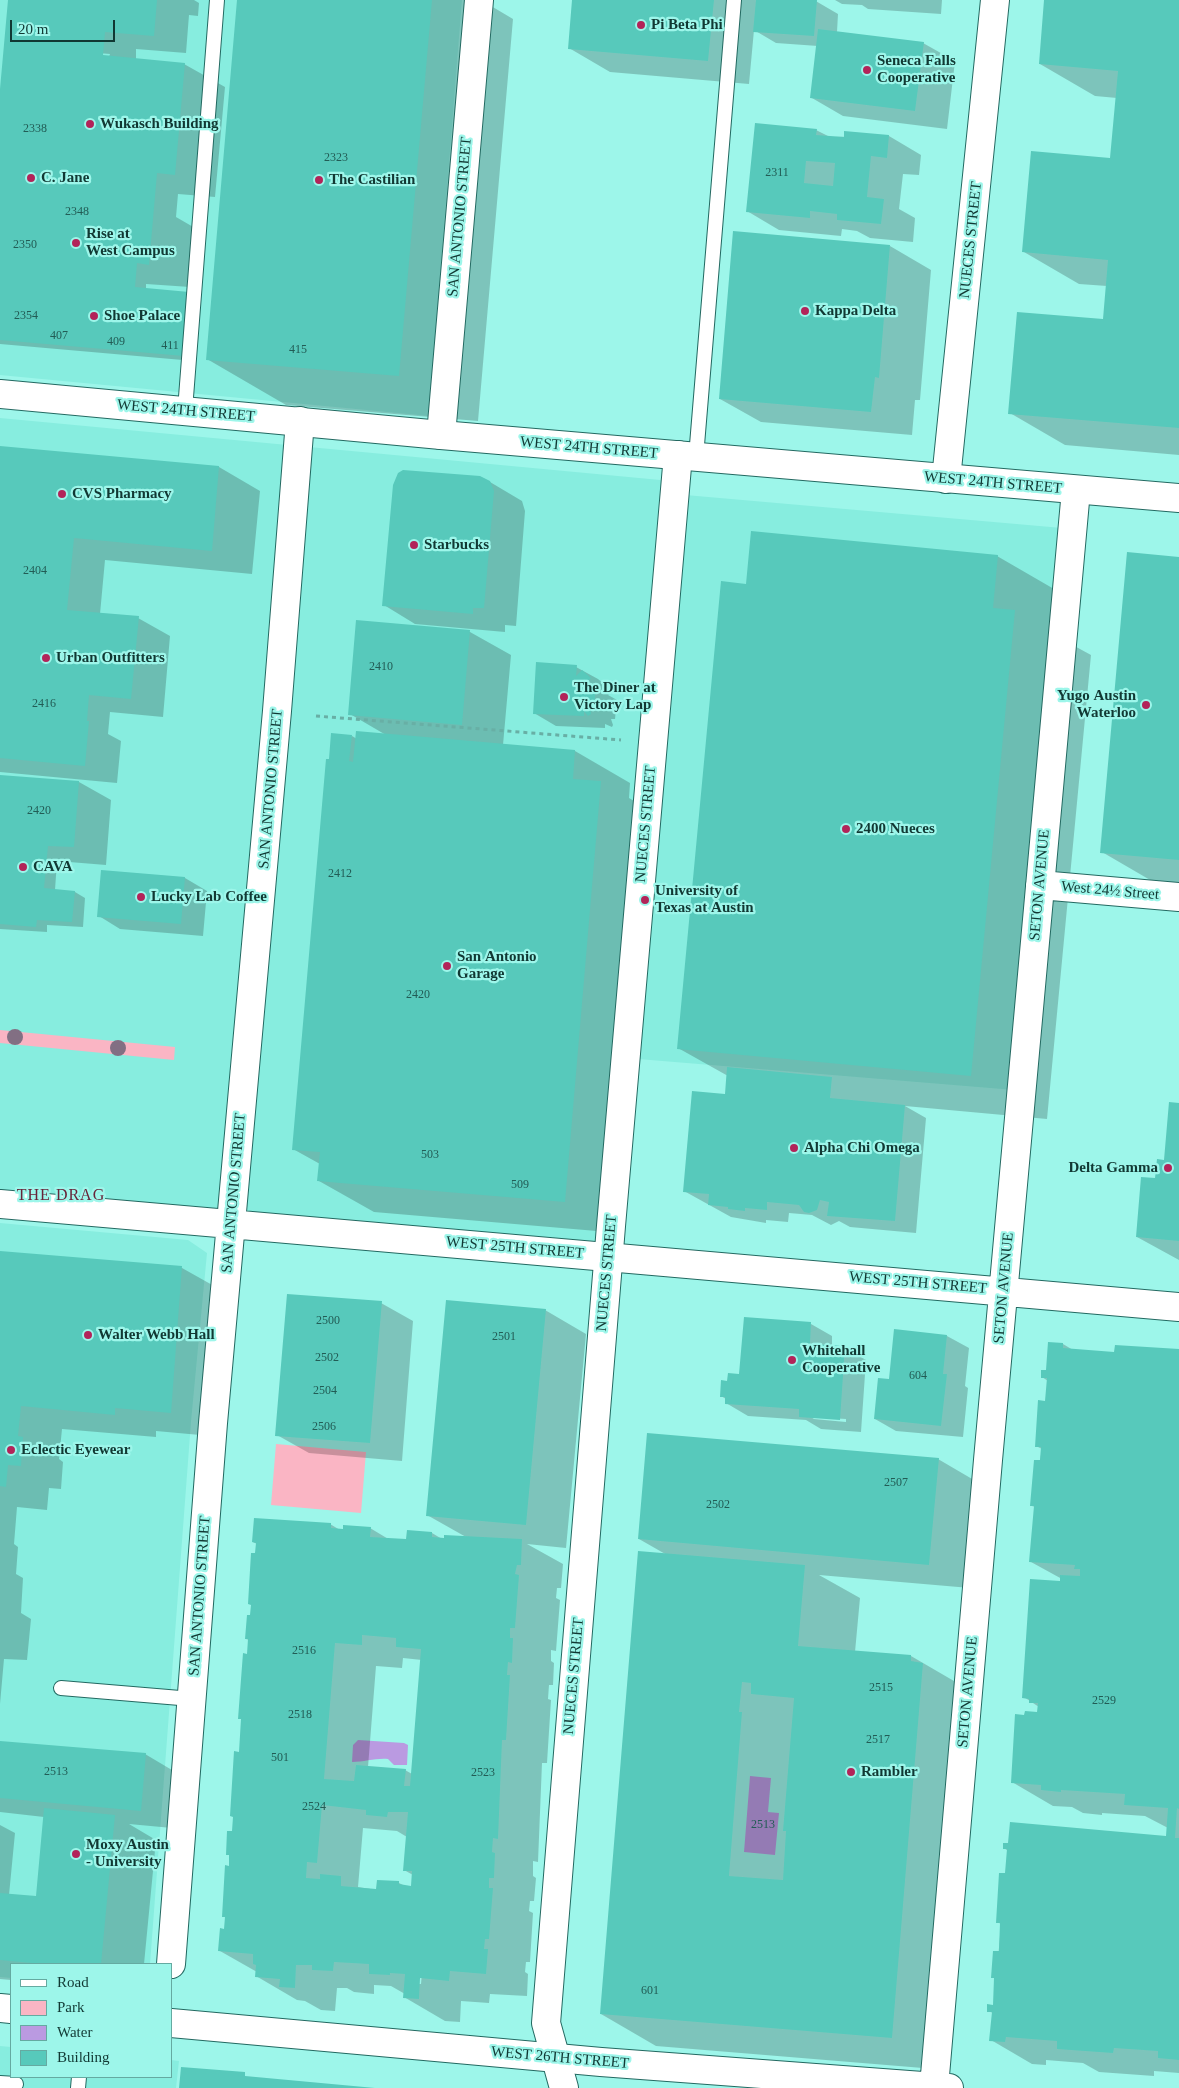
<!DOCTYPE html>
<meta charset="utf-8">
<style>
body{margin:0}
#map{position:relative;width:1179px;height:2088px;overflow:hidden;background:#9df6ea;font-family:Georgia,serif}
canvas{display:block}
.legend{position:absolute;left:10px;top:1963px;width:162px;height:115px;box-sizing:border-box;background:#9df6ea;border:1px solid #65aaa1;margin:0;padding:6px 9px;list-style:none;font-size:15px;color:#113833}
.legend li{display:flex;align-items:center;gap:10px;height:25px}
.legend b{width:25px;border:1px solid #65aaa1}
.scale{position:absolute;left:10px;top:20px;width:105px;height:22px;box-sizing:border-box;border:2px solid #113833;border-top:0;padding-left:6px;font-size:15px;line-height:18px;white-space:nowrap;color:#113833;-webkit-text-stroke:4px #9df6ea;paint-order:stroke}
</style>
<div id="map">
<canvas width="1179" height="2088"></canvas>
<ul class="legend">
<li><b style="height:6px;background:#fff"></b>Road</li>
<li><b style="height:14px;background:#fab5c4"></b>Park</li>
<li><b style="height:14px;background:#ba9ae1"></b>Water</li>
<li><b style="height:14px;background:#57c9bb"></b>Building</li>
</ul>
<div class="scale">20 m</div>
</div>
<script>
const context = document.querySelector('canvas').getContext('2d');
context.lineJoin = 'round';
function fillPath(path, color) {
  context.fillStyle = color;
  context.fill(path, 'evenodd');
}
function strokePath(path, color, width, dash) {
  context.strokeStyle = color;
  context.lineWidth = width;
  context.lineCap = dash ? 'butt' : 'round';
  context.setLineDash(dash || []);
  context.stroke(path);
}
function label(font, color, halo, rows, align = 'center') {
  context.font = font + ' Georgia,serif';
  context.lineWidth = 4.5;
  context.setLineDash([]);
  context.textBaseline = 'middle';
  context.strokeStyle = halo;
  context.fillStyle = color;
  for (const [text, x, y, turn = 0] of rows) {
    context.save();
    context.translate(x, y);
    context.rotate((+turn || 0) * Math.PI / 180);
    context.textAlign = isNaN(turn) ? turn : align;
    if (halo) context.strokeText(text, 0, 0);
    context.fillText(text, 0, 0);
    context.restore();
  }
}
fillPath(new Path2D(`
 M0,0H462L429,416L0,375Z
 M0,418L671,481L674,494L1062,528L1014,1090L626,1058L609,1256L219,1210L0,1191Z
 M0,1223L188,1240L207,1253L191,1422L150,1964H11V1978L0,1977Z
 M0,2046L11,2047V2077H171V2060L179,2061L176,2088H0Z`), '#87eddf');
fillPath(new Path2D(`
 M0,1030L175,1047L174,1060L0,1043Z
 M276,1444L366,1452L361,1513L271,1505Z`), '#fab5c4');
fillPath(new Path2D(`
 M358,1740L404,1743L408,1745L407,1765H394L388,1759C375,1758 365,1762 352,1762L353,1745Z
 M750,1776L771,1778L768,1812L779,1813L775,1855L744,1852Z`), '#ba9ae1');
fillPath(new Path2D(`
 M9,0H194L199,3L198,16L189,15L186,53L136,49V60L184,64L225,87L215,197L178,194L176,217L195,228L190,287L146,284V289L194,361L0,344V102ZM37,48L110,54L109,57Z
 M238,0H481L513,19L478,421L286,405L207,359Z
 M574,0H814L838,14L837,32L923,43L955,61L947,129L843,116L812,98L818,46L776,43L754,30L749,84L610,72L569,48Z
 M835,0H942L941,14L868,9L862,5L842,4Z
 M1046,0H1179V455L1065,445L1010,413L1104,321L1107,286L1079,284L1024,252L1111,159L1117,98L1095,96L1040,64Z
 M816,130L830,137L889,136L921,155L919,175L903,174L899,209L915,218L913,242L870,238L857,231L842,229L841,236L779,230L747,211Z
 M890,246L931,270L920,400H915L912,435L761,422L720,399Z
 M0,447L219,467L260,491L252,574L105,560L100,614L138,618L170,636L163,717L110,712L108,734L121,741L117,783L0,772Z
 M490,482L522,501L525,511L516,626L505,625V632L415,624L384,605Z
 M997,556L1073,600L1069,643L1091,655L1047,1119L905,1106L926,1118L916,1233L850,1227L839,1221L831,1225L812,1215L789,1213L788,1222L766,1220V1223L731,1217L684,1191L726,1095L728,1076L678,1048L747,585Z
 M1179,558V886L1157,884L1102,852Z
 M358,622L470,632L511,655L503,745L575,751L630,783L629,798L656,814L620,1233L374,1212L319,1181L320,1164L293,1149L330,761L352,736L357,739L386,735L350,714Z
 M576,667L598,679L612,691L608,695L617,700L615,719H611L613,725L612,727L605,724V728L556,726L534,713Z
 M0,776L79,782L111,800L106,865L57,861L55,890L75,892L85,898L83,927L47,925V932L0,929Z
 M102,871L185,878L207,891L203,936L120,929L99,916Z
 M1179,1104V1260L1137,1237L1156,1180L1165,1161Z
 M0,1252L182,1268L223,1291L211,1436L156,1431V1437L62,1429L59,1459L63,1462L61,1489L49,1488L47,1510L17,1507L14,1544L18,1547L16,1574L23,1578L21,1613L31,1619L27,1660L4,1659L0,1704Z
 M381,1303L413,1321L402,1461L309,1453L277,1435Z
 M545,1310L586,1334L566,1548L527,1544L563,1564L561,1588H557L556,1598L560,1600L556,1651L551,1650V1661L554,1663L553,1685H549L548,1699L551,1700L547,1763H542L538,1862L533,1861V1876L536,1878L534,1901H530L529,1911L533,1913L530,1962H526L525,1972L528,1974L527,1996L490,1994L489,2003L461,2001L460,2022L445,2021L404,1997L405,1994L391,1986L374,1985V1994L354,1992L347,1988H337L335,2011L321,2010L305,2001L297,2000L256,1976L257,1972L220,1951L226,1930V1918L223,1916L230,1867L248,1655L249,1640L246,1639L251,1617L256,1555L257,1544L253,1542L330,1524L340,1530L370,1528L390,1540L407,1541L408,1531L432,1533L442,1539L466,1537L427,1515ZM403,1658L422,1660L412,1774L405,1770L368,1767L376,1666L402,1668ZM363,1828L397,1831L407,1837L404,1870L413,1875L412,1887L405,1886L399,1883L377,1890L358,1887ZM419,1972H422L421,1984H419Z
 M811,1324L832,1336V1347L845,1348L866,1360L861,1432L821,1429L806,1420L748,1416L726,1403V1399L721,1396L728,1382L740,1376ZM811,1417L846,1419V1422L814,1419Z
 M895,1331L947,1336L969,1348L965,1386L968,1388L963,1437L896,1431L875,1419L890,1380Z
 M1049,1343L1063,1344L1073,1350L1115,1353L1179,1350V2073L1154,2071V2076L1099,2072L1083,2063L1046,2060V2065L1032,2064L991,2040L993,2013L988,2011L994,2006L1001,1924L997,1922L1006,1875L1008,1851L1004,1848L1167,1838L1168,1828L1145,1816L1102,1813V1815L1083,1813L1072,1807L1053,1806L1012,1782L1025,1716L1038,1713L1039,1707L1024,1697L1062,1583V1579L1031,1562L1035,1507L1032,1506L1042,1449L1036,1446L1046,1402L1048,1381L1042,1377L1047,1371Z
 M938,1459L979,1483L970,1588L819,1575L860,1598L855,1652L911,1656L966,1688L947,2070L656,2046L601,2014L667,1555L639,1539Z
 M0,1742L145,1754L177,1773L172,1828L129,1824L156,1840L144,1964H11V1980L0,1979V1825L15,1833L9,1895L37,1897L44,1817L0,1812Z`), '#0003');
fillPath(new Path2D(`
 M8,0H157L154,36L105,32L103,55L185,63L175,175L157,173L149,265L137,263L135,287L189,292L184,356L0,340V89Z
 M237,0H432L399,376L206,360Z
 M572,0H714L708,61L568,49Z
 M756,0H817L814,36L753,32Z
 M1044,0H1179V428L1008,414L1017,312L1103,319L1108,260L1022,252L1031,151L1110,158L1118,71L1039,64Z
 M818,29L924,42L915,111L810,98Z
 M755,123L817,129L816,135L844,137V131L889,135L887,158L871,156L867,197L884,199L881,224L837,220V214L810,211V218L746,212ZM806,161L835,163L833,186L804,183Z
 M733,231L890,245L879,378L875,377L871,412L719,399Z
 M0,446L219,466L212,551L74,538L67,610L139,616L131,699L89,695L87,721H89L85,766L0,758Z
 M403,470L480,476L490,481L494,491L484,608H473V614L382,606L393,485L398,473Z
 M751,531L998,555L993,608L1015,610L971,1076L677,1049L721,581L746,584Z
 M1127,552L1179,557V860L1100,853Z
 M356,620L470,630L462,725L348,715Z
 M536,662L577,665L576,676L582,670L591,678L583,686H596L594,707H590L591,714L588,716L584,711V716L533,714Z
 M356,731L575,750L573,779L601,781L565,1202L317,1181L320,1152L292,1150L326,759H329L331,733L352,735L349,761L353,762Z
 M0,775L79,781L74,847L48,846L44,888L75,891L72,922L37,920L36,927L0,924Z
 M101,870L185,877L181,924L97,917Z
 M727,1067L832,1077L830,1098L905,1105L895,1221L827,1216L829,1202L820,1200L817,1210L809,1213L804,1212L799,1205L767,1202V1210L745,1208V1211L728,1209V1207L708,1205L709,1194L683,1192L692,1091L725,1094Z
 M1169,1102L1179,1103V1241L1136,1237L1141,1177L1155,1178L1157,1159L1164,1160Z
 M0,1251L182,1266L171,1413L115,1408V1415L21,1406L18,1436L23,1437L21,1466L8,1465L6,1487L0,1486Z
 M287,1294L382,1301L370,1443L275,1436Z
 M446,1300L546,1309L526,1525L426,1516Z
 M744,1317L811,1322L810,1344L845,1346L840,1420L799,1417V1409L725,1404V1397H720L721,1380L727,1381L728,1373L739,1374Z
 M894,1329L947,1335L943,1374H947L941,1426L874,1419L878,1378L889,1379Z
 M1048,1342L1063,1343V1348L1114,1352L1115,1345L1179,1349V1809L1177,1808L1175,1838H1179V2060L1158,2058V2051L1114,2048L1113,2053L1057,2049V2041L1006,2037L1005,2042L989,2041L992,2012H987V2004L993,2005L994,1978H991L993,1951H999L1000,1923H996L999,1873H1005L1007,1849H1003V1843H1008L1010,1822L1166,1836L1168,1808L1124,1805L1125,1794L1061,1790V1792L1041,1790V1785L1011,1783L1015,1714L1024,1715L1025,1711L1037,1712L1038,1703H1029V1699L1022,1698L1030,1579L1060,1581V1575L1080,1576V1569H1074L1075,1565L1029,1562L1034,1506H1030L1034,1460H1040L1041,1447H1035L1038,1400L1045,1401L1047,1378H1041V1370H1046Z
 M647,1433L939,1458L929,1565L638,1539Z
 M254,1518L331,1523V1528L343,1529V1525L371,1527L370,1537L406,1539L407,1530L432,1532V1537L444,1538V1535L522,1539L521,1565H517L515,1574L519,1575L515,1628H510V1638H513L512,1663L508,1662L507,1675H510L506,1740H502L498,1839L493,1838L492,1852L495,1853L494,1878H489V1888H493L489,1939H485L484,1949H488L486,1974L450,1971L449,1981L420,1978L419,1999L403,1998L405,1974L390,1973V1975L369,1974V1964L334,1962L333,1971L312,1970V1965H296L295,1988L279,1987L280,1979L255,1977L256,1965L253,1964V1954L218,1951L220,1928L224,1929L225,1917H222L225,1865L229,1866V1855H226L227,1831H232L233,1817L230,1816L234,1751L239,1752L241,1719H238L243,1653L247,1654L248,1639H245L247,1615H250L251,1605L248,1604L251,1553H255L256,1543L252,1542ZM362,1635L396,1638V1647L421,1649L410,1786H404L406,1769L356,1765L354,1781L324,1779L335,1643L362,1645ZM322,1805L366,1810V1815L387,1817L388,1812H408L403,1871H412L411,1886L399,1884V1881L377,1880L376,1889L341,1886V1876L320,1874V1879L306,1878L307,1862L317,1863Z
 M638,1551L805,1565L798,1646L911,1655V1661L923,1663L892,2038L600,2014ZM742,1682L751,1683V1694L794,1698L783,1831H786L783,1880L729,1876L742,1712H739Z
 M0,1741L146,1753L141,1811L0,1798Z
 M44,1808L115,1815L101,1964H43L0,1960V1893L36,1896Z
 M181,2067L245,2072V2076L375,2088H179Z`), '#57c9bb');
const lane = new Path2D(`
 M185,410L217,0
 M696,457L734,0
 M61,1688L192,1699
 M0,2083L16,2084
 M78,2088L79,2077`);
const street = new Path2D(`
 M441,435L479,0
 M1040,885L1179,897
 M0,1204L1179,1307
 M171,1964L213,1423L277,711L300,421
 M0,2008L11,2009
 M171,2023L601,2062L949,2088
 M934,2087L988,1460L1076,490`);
const secondary = new Path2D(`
 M946,479L995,0
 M564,2088L546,2023L611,1226L678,455`);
const primary = new Path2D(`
 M0,394L441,435L1179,498`);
strokePath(lane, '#236961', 16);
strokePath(street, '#236961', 30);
strokePath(secondary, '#236961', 30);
strokePath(primary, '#236961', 30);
strokePath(new Path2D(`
 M316,716L621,740`), '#68afa5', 3, [4, 4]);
strokePath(lane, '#fff', 14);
strokePath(street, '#fff', 28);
strokePath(secondary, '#fff', 28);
strokePath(primary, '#fff', 28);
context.fillStyle = '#826f83';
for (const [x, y] of [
 [15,1037],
 [118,1048]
]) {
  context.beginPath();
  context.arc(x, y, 8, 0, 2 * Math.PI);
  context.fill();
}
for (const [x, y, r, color] of [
 [641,25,5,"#b22459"],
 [867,70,5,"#b22459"],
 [90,124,5,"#b22459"],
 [31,178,5,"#b22459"],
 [319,180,5,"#b22459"],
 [76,243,5,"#b22459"],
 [805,311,5,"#b22459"],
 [94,316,5,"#b22459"],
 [62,494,5,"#b22459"],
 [414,545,5,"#b22459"],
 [46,658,5,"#b22459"],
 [564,697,5,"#b22459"],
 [1146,705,5,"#b22459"],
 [846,829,5,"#b22459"],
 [23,867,5,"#b22459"],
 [141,897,5,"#b22459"],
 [645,900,5,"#b22459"],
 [447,966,5,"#b22459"],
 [794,1148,5,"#b22459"],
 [1168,1168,5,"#b22459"],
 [88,1335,5,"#b22459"],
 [792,1360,5,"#b22459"],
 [11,1450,5,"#b22459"],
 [851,1772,5,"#b22459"],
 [76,1854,5,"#b22459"]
]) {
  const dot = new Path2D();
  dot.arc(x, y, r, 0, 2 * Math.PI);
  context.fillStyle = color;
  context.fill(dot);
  strokePath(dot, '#9df6ea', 2);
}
label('12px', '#225c55', null, [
 ["2338",35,129],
 ["2323",336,158],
 ["2311",777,173],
 ["2348",77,212],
 ["2350",25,245],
 ["2354",26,316],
 ["407",59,336],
 ["409",116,342],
 ["411",170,346],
 ["415",298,350],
 ["2404",35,571],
 ["2410",381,667],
 ["2416",44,704],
 ["2420",39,811],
 ["2412",340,874],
 ["2420",418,995],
 ["503",430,1155],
 ["509",520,1185],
 ["2500",328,1321],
 ["2501",504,1337],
 ["2502",327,1358],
 ["604",918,1376],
 ["2504",325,1391],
 ["2506",324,1427],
 ["2507",896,1483],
 ["2502",718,1505],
 ["2516",304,1651],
 ["2515",881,1688],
 ["2529",1104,1701],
 ["2518",300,1715],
 ["2517",878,1740],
 ["501",280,1758],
 ["2513",56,1772],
 ["2523",483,1773],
 ["2524",314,1807],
 ["2513",763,1825],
 ["601",650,1991]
]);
label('bold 15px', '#113833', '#9df6ea', [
 ["Pi Beta Phi",651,25],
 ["Seneca Falls",877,61],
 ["Cooperative",877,78],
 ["Wukasch Building",100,124],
 ["C. Jane",41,178],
 ["The Castilian",329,180],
 ["Rise at",86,234],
 ["West Campus",86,251],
 ["Kappa Delta",815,311],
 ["Shoe Palace",104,316],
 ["CVS Pharmacy",72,494],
 ["Starbucks",424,545],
 ["Urban Outfitters",56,658],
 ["The Diner at",574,688],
 ["Victory Lap",574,705],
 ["Yugo Austin",1136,696,"right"],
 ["Waterloo",1136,713,"right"],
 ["2400 Nueces",856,829],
 ["CAVA",33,867],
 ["University of",655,891],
 ["Texas at Austin",655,908],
 ["Lucky Lab Coffee",151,897],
 ["San Antonio",457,957],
 ["Garage",457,974],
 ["Alpha Chi Omega",804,1148],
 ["Delta Gamma",1158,1168,"right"],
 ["Walter Webb Hall",98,1335],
 ["Whitehall",802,1351],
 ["Cooperative",802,1368],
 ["Eclectic Eyewear",21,1450],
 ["Rambler",861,1772],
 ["Moxy Austin",86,1845],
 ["- University",86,1862]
], 'left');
label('15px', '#113833', '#9df6ea', [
 ["SAN ANTONIO STREET",460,217,-85],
 ["NUECES STREET",971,240,-84],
 ["WEST 24TH STREET",186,411,5],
 ["WEST 24TH STREET",589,448,5],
 ["WEST 24TH STREET",993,483,5],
 ["SAN ANTONIO STREET",271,789,-85],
 ["NUECES STREET",646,824,-85],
 ["SETON AVENUE",1040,885,-85],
 ["West 24½ Street",1110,891,5],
 ["SAN ANTONIO STREET",234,1193,-85],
 ["WEST 25TH STREET",515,1248,5],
 ["NUECES STREET",607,1273,-85],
 ["WEST 25TH STREET",918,1283,5],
 ["SETON AVENUE",1004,1288,-85],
 ["SAN ANTONIO STREET",200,1596,-86],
 ["NUECES STREET",574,1676,-85],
 ["SETON AVENUE",968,1692,-85],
 ["WEST 26TH STREET",560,2058,5]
]);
context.letterSpacing = '1px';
label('16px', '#672338', '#9df6ea', [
 ["THE DRAG",61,1196]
]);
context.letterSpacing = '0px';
</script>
